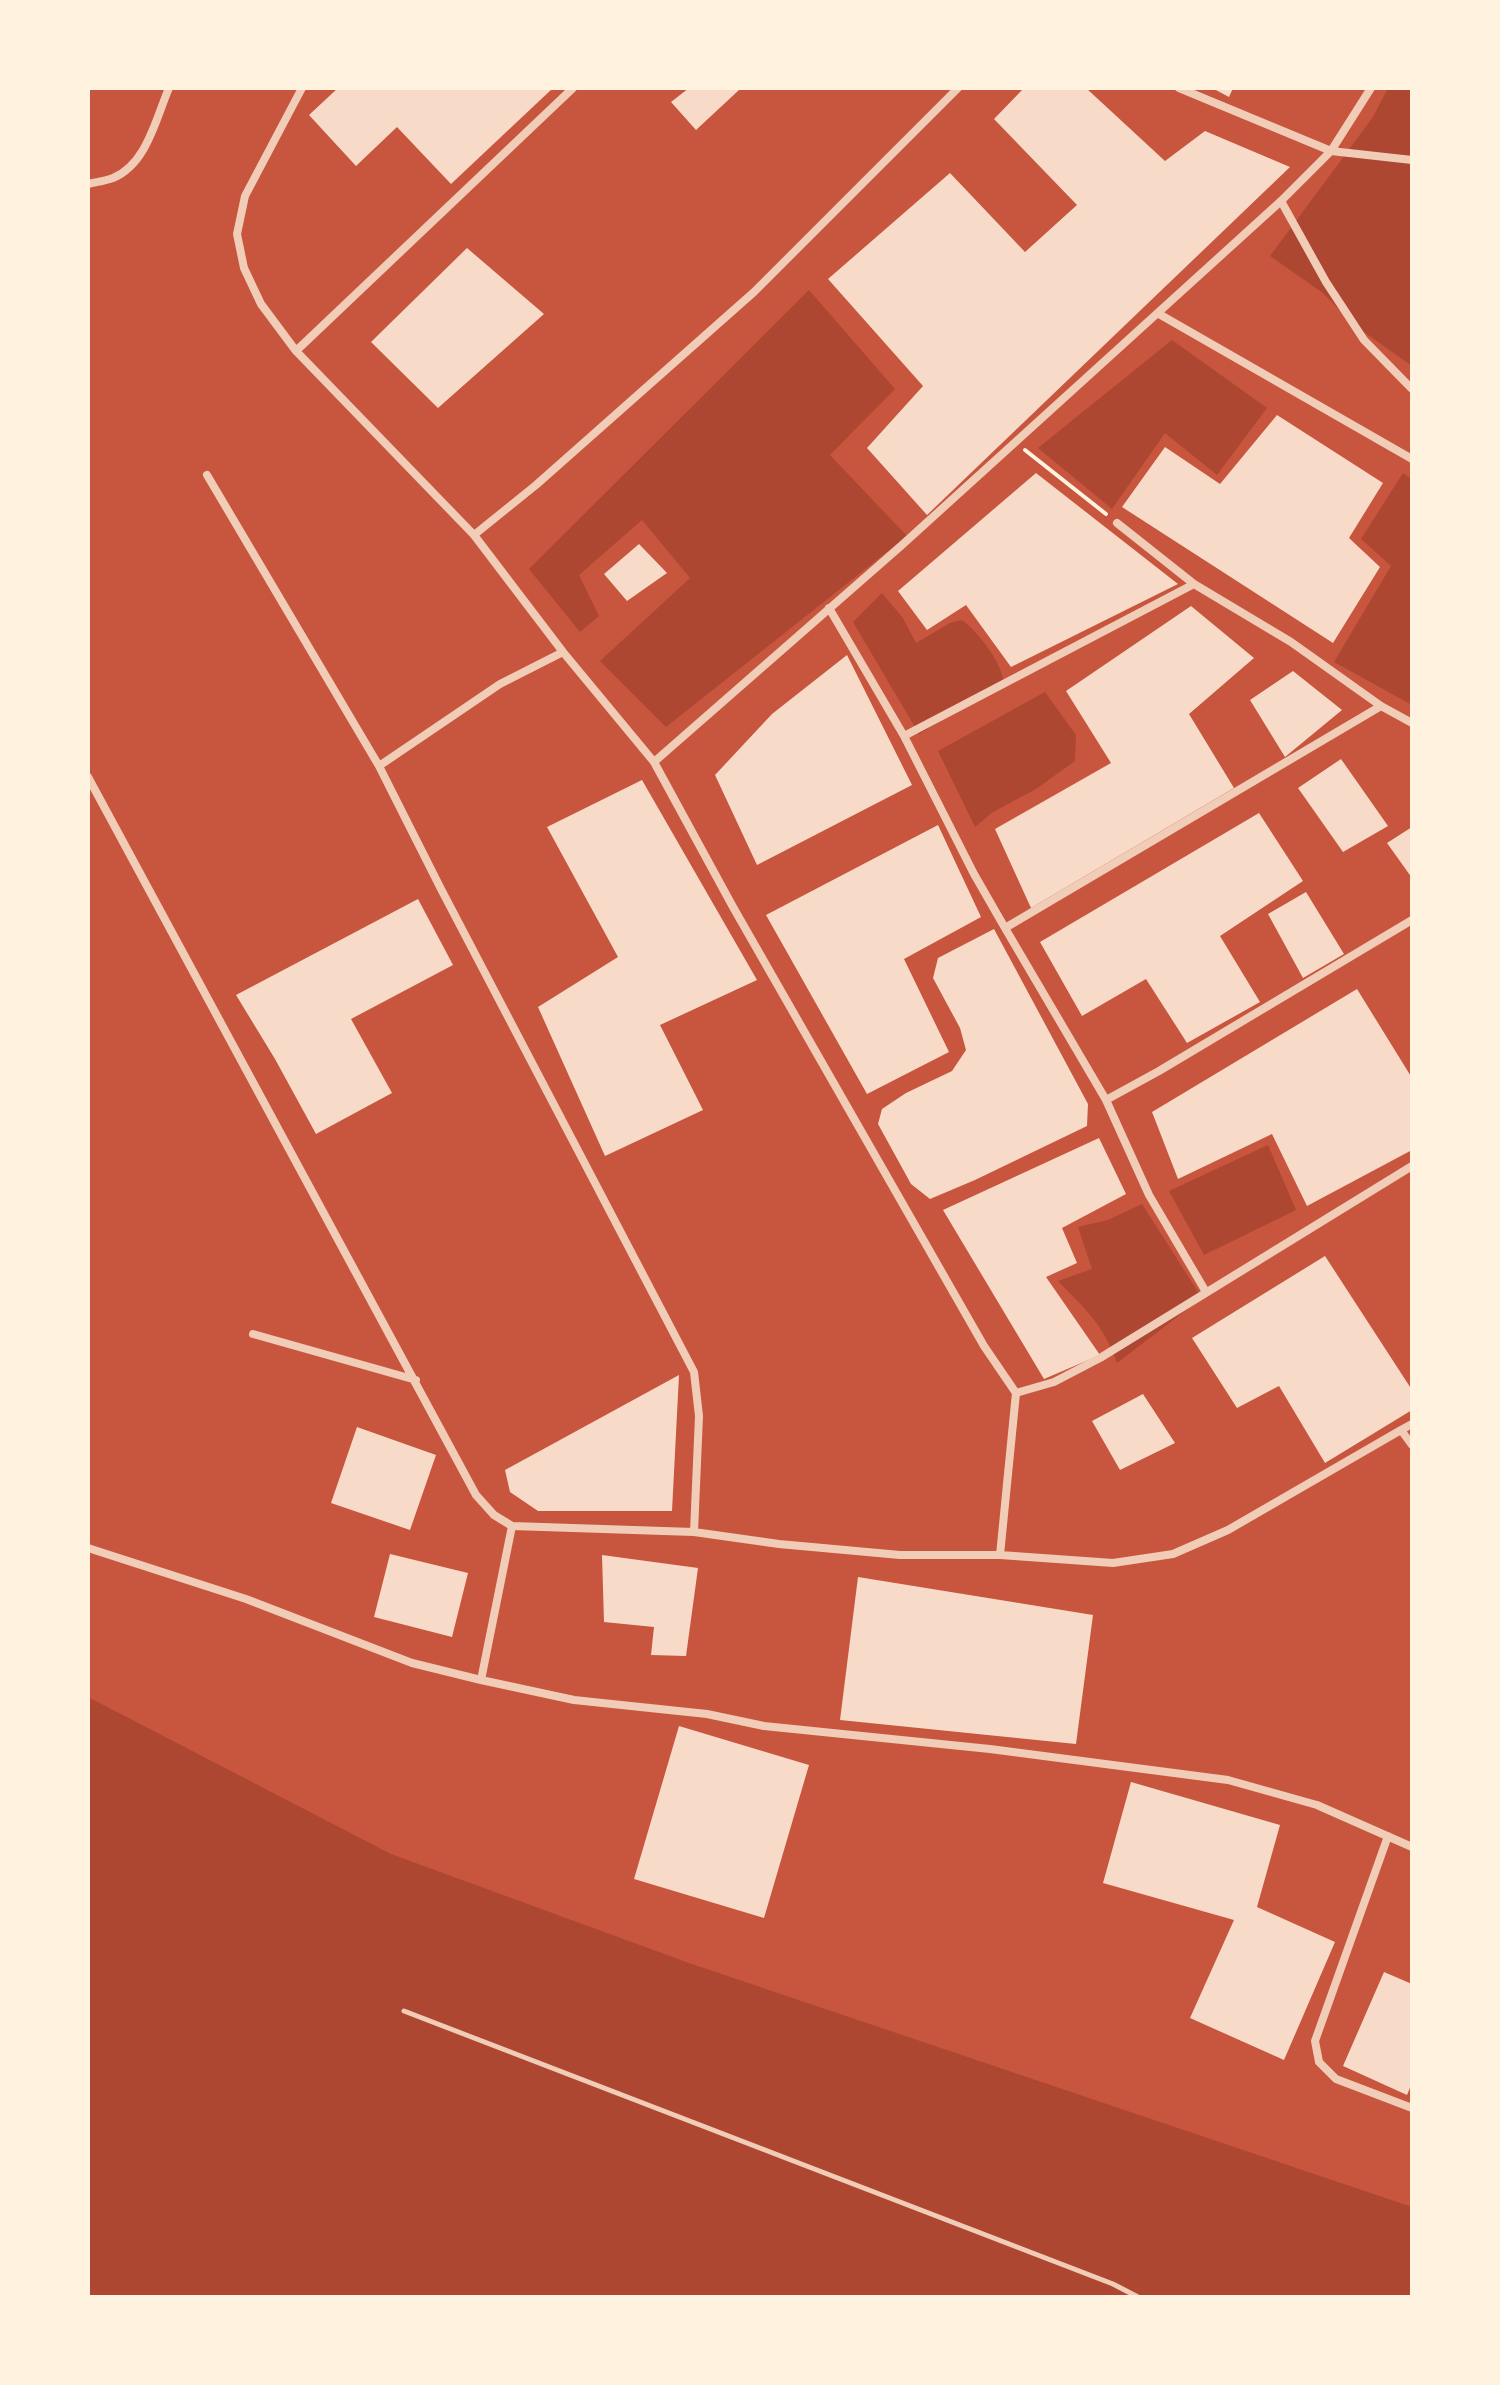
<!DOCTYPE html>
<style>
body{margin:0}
#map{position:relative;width:1500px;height:2385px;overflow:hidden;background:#c8553d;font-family:Helvetica,sans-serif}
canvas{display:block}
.frame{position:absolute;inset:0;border:90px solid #fff3e0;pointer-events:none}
</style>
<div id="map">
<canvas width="1500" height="2385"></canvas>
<div class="frame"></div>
</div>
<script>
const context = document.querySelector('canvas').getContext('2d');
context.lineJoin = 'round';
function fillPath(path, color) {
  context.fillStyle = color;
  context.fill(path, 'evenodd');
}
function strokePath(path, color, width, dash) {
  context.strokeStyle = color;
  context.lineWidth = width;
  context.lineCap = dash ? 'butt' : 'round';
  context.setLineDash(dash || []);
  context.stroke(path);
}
fillPath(new Path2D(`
 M1388,88H1412V366L1354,325L1323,293L1270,256L1373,117Z
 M809,290L895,389L830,455L907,536L666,727L600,661L690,578L642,520L579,575L599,616L580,632L529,569Z
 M1172,340L1267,408L1217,475L1165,433L1112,509L1038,448Z
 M1403,473L1412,479V705L1334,662L1391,566L1361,539Z
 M882,593L903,618L916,643L950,623L962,620C979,633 1002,662 1004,684L919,734L853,622Z
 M1045,692L1076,735L1075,761L1036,789L993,812L975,827L938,751Z
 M1268,1145L1296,1210L1204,1255L1169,1191Z
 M1142,1204L1202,1298L1117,1363C1103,1324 1086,1310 1058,1281L1092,1269L1078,1227L1108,1220Z
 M88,1697L391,1854L689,1963L1412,2207V2297H88Z`), '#ae4732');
fillPath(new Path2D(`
 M338,88H553L451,184L397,127L356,166L309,115Z
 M689,88H737L739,90L696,130L671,102Z
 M1024,88H1086L1165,161L1205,131L1290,167L927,515L867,448L923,386L828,279L950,173L1025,252L1077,205L994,119Z
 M1212,88H1233L1229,97Z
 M467,248L544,314L438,408L371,342Z
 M1277,415L1383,483L1349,538L1380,567L1333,643L1122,507L1165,447L1220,484Z
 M1036,473L1178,584L1011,667L966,605L927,630L898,591Z
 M639,544L667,573L627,601L604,574Z
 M1191,606L1254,658L1189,714L1234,788L1031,908L995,829L1111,763L1066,691Z
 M847,655L912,785L757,865L715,775L772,714Z
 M1293,671L1342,710L1285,757L1250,700Z
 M1341,759L1388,826L1343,852L1298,788Z
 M642,780L757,980L660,1025L703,1110L605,1156L538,1007L618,957L547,827Z
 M1259,813L1303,881L1220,936L1260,1002L1187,1043L1146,979L1082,1016L1040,942Z
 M938,825L981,917L904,959L949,1052L867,1094L766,915Z
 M1412,827V878L1387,843Z
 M1306,892L1344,954L1303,978L1268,914Z
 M418,899L453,965L351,1019L392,1093L316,1134L275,1059L236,995Z
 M994,929L1088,1104L1087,1126L975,1180L930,1199L911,1184L878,1124L882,1109L906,1093L952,1071L966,1050L960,1028L933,978L938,958Z
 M1357,989L1412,1078V1150L1307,1206L1272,1134L1178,1179L1152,1112Z
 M1099,1138L1126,1194L1062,1228L1077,1263L1046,1277L1100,1355L1044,1379L943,1210Z
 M1325,1256L1412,1390V1410L1325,1463L1279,1386L1237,1408L1192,1338Z
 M679,1375L672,1511H538L510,1492L505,1470Z
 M1143,1394L1175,1443L1120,1470L1092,1421Z
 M357,1427L436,1455L410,1530L331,1503Z
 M390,1554L468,1573L452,1637L374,1617Z
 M602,1555L698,1568L686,1656L651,1655L654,1627L604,1622Z
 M858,1577L1093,1615L1076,1744L840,1720Z
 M679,1726L809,1765L764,1918L634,1879Z
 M1131,1782L1280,1825L1257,1907L1335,1942L1284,2060L1190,2018L1234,1920L1103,1883Z
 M1384,1972L1412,1984V2083L1407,2095L1343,2066Z`), '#f7dbc8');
strokePath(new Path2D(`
 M1025,450L1106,514`), '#fff3e0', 4);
strokePath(new Path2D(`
 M404,2011L1113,2284L1138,2297`), '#f1ccb7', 5);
strokePath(new Path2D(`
 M302,88L245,196L237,234L244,268L261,304L296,351L474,535L563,652L654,762L733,907L984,1346L1016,1393L1000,1555
 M1179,88L1331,151L1412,160
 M88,184C96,182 105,181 113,178C147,164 156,118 169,88
 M1281,201L1326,282L1364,340L1412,389
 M1159,314L1412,459
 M296,351L573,88
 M207,475L379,766
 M1117,523L1194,584
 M474,535L536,485L754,292L958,88
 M829,608L904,736L974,874L1005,928L1381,706
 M563,652L500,684L379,766L441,889L694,1372L699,1416L694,1532
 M904,736L1194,584L1291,642L1381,706L1412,723
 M654,762L902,545L1281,201L1331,151L1371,88
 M88,777L476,1495L494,1515L512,1526L694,1532L779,1544L900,1555H1000L1113,1563L1173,1554L1228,1530L1401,1430
 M1005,928L1106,1100
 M1206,1292L1149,1195L1106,1100L1159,1071L1412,920
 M253,1334L416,1380
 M1016,1393L1054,1382L1100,1358L1412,1166
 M1412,1424L1401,1430L1412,1445
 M88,1548L246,1599L412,1663L481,1680L574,1700L707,1714L764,1726L990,1749L1228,1780L1317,1805L1412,1847
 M481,1680L512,1526
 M1388,1836L1315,2041L1319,2062L1336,2079L1412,2108`), '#f1ccb7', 8);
</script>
